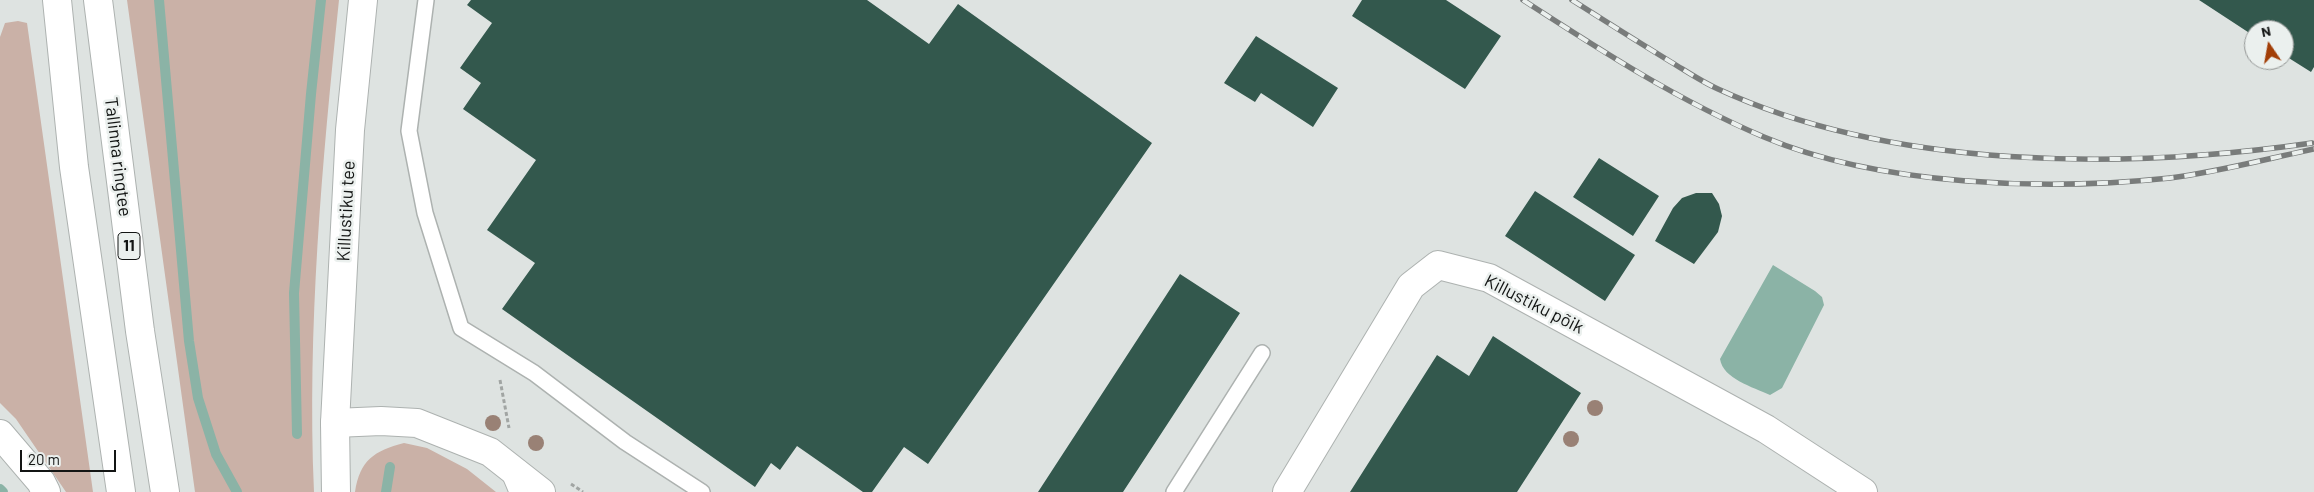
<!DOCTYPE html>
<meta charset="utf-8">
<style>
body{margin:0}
#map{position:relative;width:2314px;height:492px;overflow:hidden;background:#dee3e1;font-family:Barlow,sans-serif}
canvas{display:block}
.north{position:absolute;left:2244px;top:20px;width:50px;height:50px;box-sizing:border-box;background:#ebf0ee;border:1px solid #959897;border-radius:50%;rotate:348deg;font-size:14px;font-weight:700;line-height:20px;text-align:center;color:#131514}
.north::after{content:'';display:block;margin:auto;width:18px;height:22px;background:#a23e07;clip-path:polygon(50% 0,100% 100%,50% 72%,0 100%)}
.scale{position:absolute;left:20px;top:450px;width:96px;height:22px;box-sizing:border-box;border:2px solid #131514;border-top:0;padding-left:6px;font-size:15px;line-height:18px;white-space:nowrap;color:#131514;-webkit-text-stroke:4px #ebf0ee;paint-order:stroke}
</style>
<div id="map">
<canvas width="2314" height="492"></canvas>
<div class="north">N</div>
<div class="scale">20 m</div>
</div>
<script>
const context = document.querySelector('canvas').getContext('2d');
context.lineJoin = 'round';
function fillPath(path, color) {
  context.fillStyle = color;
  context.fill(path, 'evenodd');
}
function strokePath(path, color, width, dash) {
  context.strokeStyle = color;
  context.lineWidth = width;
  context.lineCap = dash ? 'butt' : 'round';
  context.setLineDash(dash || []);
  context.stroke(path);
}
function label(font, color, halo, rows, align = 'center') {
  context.font = font + ' Barlow,sans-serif';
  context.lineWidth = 5;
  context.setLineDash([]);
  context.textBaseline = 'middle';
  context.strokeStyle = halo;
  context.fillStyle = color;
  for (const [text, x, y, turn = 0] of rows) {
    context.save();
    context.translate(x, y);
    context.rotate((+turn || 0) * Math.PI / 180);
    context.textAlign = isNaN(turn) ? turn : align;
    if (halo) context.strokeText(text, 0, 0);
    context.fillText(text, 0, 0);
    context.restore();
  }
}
fillPath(new Path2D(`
 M127,0H339C322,163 307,328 314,492H195Z
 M18,21L27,23L93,492H66L16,419L0,403V37L5,23Z
 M404,443L427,448L467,469L496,492H355C360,460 374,451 404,443Z`), '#cab1a7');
fillPath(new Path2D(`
 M1773,265L1815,291L1822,297L1824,305L1782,388L1770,395C1753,387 1723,379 1720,359Z`), '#8bb3a6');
strokePath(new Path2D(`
 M159,0L189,341L198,398L216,454L237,492
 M297,434L294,293L311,94L321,0
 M0,489L3,492
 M386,492L390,467`), '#8bb3a6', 10);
fillPath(new Path2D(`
 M471,0H867L929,44L958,4L1152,143L928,464L904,447L872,492H863L797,446L780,470L771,463L755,487L502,309L535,263L487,230L536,160L463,109L481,83L460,68L492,23L467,5Z
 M1362,0H1446L1501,36L1465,89L1352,16Z
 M2199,0H2314V67L2311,72L2284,55V30H2254V36Z
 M1256,36L1338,88L1313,127L1261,93L1255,102L1224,83Z
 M1599,158L1659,196L1633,236L1573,197Z
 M1535,191L1635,255L1605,301L1505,236Z
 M1696,193H1712L1719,204L1722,216L1718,232L1694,264L1655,241L1673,208L1682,198Z
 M1180,274L1240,313L1123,492H1038Z
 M1493,336L1581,393L1517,492H1350L1437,355L1469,376Z`), '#33584d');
const lane = new Path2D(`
 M426,0L409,131L425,213L461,328L534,373L625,442L702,492
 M1174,492L1262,353`);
const street = new Path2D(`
 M335,423L381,421L417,423L490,452L541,492
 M1287,492L1411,286L1438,265L1489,278L1766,429L1863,492`);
const secondary = new Path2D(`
 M516,473L524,492
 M336,492L335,423L350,130L363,0`);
const highway = new Path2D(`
 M57,0L74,167L121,492
 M98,0L140,331L165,492
 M0,434L41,482L46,492`);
strokePath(lane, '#adb2b0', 18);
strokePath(street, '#adb2b0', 30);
strokePath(secondary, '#adb2b0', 30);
strokePath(highway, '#adb2b0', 30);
strokePath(new Path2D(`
 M500,380L509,428
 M571,484L583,492`), '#a1a5a3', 3, [4, 2.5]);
strokePath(lane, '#fff', 15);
strokePath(street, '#fff', 28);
strokePath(secondary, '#fff', 28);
strokePath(highway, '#fff', 28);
const rail = new Path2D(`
 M1523,0C1600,50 1679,101 1764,137C1879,186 2046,191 2170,178C2218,172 2266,159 2314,149
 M1572,0C1605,21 1638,42 1671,62C1686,71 1702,82 1718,89C1893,170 2124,170 2312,143`);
strokePath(rail, '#797c7b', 5.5);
strokePath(rail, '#ebf0ee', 4, [11]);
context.fillStyle = '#998175';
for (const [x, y] of [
 [1595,408],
 [493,423],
 [1571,439],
 [536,443]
]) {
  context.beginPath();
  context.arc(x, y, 8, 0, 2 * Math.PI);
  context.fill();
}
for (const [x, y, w] of [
 [129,246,22]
]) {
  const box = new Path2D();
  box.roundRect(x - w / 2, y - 13.5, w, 27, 4);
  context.fillStyle = '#ebf0ee';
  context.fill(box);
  strokePath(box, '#131514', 1);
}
label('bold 16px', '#131514', null, [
 ["11",129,246]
]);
label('18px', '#131514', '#ebf0ee', [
 ["Tallinna ringtee",118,157,83],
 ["Killustiku tee",346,211,-87],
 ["Killustiku põik",1534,304,27]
]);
</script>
